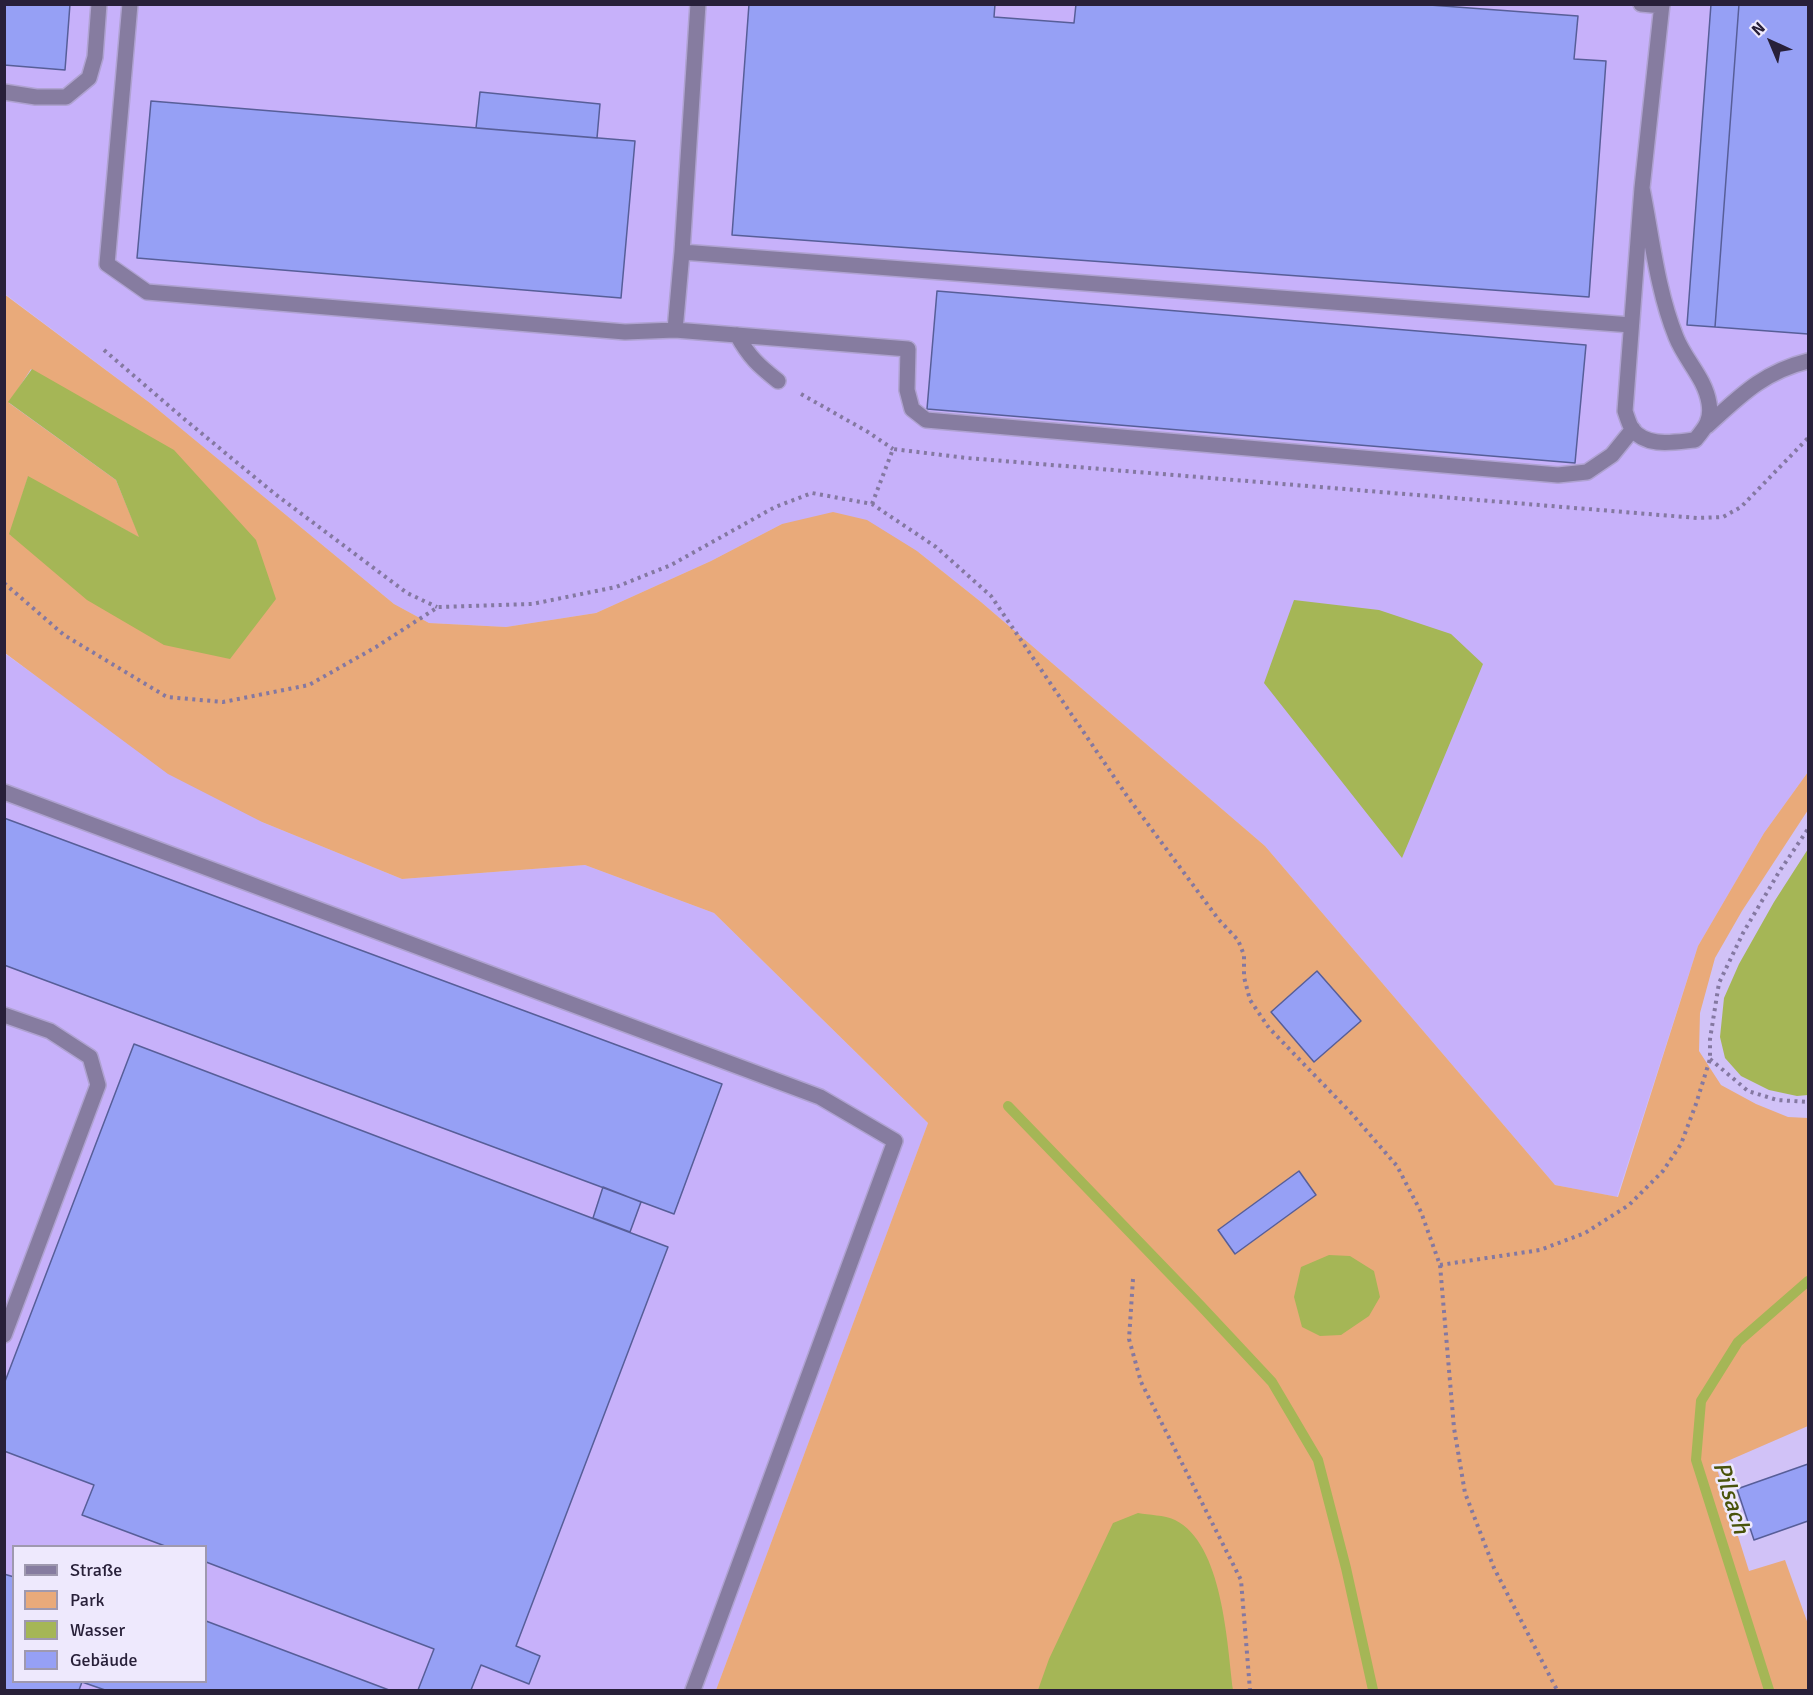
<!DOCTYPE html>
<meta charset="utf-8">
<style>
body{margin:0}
#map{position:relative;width:1813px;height:1695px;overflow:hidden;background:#d1c2f7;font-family:Signika,sans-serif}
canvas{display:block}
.frame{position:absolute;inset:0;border:6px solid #282039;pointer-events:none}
.legend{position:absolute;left:12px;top:1545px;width:195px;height:138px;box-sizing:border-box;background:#eee9fd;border:2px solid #9f99af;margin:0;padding:8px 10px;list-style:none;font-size:18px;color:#282039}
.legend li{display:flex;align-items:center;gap:12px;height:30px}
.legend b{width:30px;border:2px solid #9f99af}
.north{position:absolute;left:1741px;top:12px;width:60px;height:60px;-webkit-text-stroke:4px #eee9fd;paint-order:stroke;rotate:316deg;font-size:16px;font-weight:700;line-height:24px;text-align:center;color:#282039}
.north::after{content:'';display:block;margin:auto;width:21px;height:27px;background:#282039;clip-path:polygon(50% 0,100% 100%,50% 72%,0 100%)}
</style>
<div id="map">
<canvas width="1813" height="1695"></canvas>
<div class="frame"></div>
<ul class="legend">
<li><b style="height:8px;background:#867ca0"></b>Straße</li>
<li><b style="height:16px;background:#e9aa7a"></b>Park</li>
<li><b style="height:16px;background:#a5b656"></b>Wasser</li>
<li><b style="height:16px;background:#96a0f5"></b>Gebäude</li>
</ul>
<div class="north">N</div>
</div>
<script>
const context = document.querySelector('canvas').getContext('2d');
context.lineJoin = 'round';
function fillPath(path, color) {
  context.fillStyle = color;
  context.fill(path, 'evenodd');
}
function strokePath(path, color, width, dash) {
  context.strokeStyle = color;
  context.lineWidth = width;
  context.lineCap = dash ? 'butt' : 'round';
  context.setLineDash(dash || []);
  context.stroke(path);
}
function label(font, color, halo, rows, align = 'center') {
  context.font = font + ' Signika,sans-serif';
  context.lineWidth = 5;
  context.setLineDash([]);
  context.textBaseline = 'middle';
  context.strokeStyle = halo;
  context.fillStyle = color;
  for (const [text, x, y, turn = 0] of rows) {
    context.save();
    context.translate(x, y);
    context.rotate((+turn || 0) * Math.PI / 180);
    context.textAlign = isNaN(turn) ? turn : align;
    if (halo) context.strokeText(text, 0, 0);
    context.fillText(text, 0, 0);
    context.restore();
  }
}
fillPath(new Path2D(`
 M4,5H1808V772L1764,833L1698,946L1617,1197L1555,1185L1265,846L981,602L917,551L782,524L711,561L596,613L506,627L429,623L394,604L150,403L5,294Z
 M4,653L78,706L262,822L402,879L585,865L714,913L928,1123L716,1690H5ZM14,1546H206V1682H14Z`), '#c7b1fa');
fillPath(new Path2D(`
 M4,294L150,403L394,604L429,623L506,627L596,613L711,561L782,524L833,512L867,520L917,551L981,602L1265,846L1555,1185L1618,1197L1698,946L1764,833L1808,772V810L1742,911L1715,958L1700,1013L1699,1051L1721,1085L1756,1104L1788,1117L1808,1118V1426L1716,1466L1749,1571L1785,1560L1808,1624V1690H716L928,1123L714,913L585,865L402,879L262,822L168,774L5,653ZM31,369L276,599L10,535L28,477L140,538L116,480L9,403Z`), '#e9aa7a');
fillPath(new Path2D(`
 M32,369L174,450L256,540L276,599L230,659L164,645L87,600L9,534L28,476L139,537L116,480L8,402Z
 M1294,600L1379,610L1451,634L1483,664L1402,858L1264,683Z
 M1808,849V1095L1797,1096L1769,1090L1741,1076L1725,1058L1720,1037L1724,998L1739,964L1774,902Z
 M1329,1255L1350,1256L1374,1271L1380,1297L1369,1316L1341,1335L1320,1336L1302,1327L1294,1297L1301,1267Z
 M1138,1513C1149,1515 1164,1515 1175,1520C1223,1544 1227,1643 1233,1690H1038L1049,1659L1113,1523Z`), '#a5b656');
strokePath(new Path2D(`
 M1008,1106L1200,1305L1272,1382L1318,1460L1346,1568L1373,1690
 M1769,1690L1696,1460L1701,1401L1738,1342L1808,1281`), '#a5b656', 10);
const building = new Path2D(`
 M4,4H70L65,70L4,65Z
 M749,4H995L994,17L1074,23L1076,4H1416L1578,16L1574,59L1606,61L1589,297L732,235Z
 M1711,4H1739L1715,327L1687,325Z
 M1739,4H1808V334L1715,327Z
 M480,92L600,104L597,138L476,128Z
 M151,101L635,141L621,298L137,258Z
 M937,291L1586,345L1575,463L927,409Z
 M4,818L722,1084L674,1214L4,965Z
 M1317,971L1361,1021L1314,1062L1271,1012Z
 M134,1044L668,1247L516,1646L540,1656L529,1684L481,1665L471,1690H418L434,1649L206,1562V1546H165L82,1515L94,1485L4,1451V1384Z
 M1299,1171L1316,1195L1235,1254L1218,1230Z
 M603,1187L641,1202L630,1232L593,1218Z
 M1808,1464V1521L1754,1540L1737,1489Z
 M4,1574L14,1577V1682H206V1621L389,1690H105L82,1682L79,1690H8L4,1689Z`);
fillPath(building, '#96a0f5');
strokePath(building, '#575e98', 1.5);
const minor = new Path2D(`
 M130,4L107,264L147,292L625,332L675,330L682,252L1631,325
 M1641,4L1662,6
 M4,92L36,97H66L89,78L95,57L99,4
 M1642,188C1652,238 1657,290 1676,337C1685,360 1705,378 1709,403C1712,420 1705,428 1695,440C1674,442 1647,448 1632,429C1629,424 1627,417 1625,411L1642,188L1662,4
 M682,252L698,4
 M675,330L908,349L907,390L912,409L926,420L1558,475L1587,472L1612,455L1633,429
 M737,335C749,357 759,366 778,381
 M1707,426C1740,396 1763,372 1808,361
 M4,792L820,1097L895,1141L693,1690
 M4,1015L50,1031L90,1057L98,1085L4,1335`);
strokePath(minor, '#afa2d1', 18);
strokePath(new Path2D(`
 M104,350L183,418L275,494L407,593L437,607
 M801,394L868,432L893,449
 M872,504L893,449L967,458L1697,518L1723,517L1741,507L1808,438
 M4,583L64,635L167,697L223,702L309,685L376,647L438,607L532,604L616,587L671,565L775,507L812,493L872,504L936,547L991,596L1127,796L1219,920L1238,940L1244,955V977L1250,1000L1269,1028L1352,1114L1397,1166L1421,1212L1440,1265L1454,1428L1465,1493L1494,1568L1557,1690
 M1710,1059L1748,1091L1777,1100L1808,1102
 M1440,1265L1540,1250L1585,1233L1629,1205L1663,1171L1681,1144L1696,1104L1710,1059V1039L1719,983L1743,933L1779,872L1808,829
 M1133,1279L1129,1339L1141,1382L1241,1580L1250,1690`), '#8478a1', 4, [3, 4.5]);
strokePath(minor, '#867ca0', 15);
label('italic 24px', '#49530a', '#eee9fd', [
 ["Pilsach",1730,1498,73]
]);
</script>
